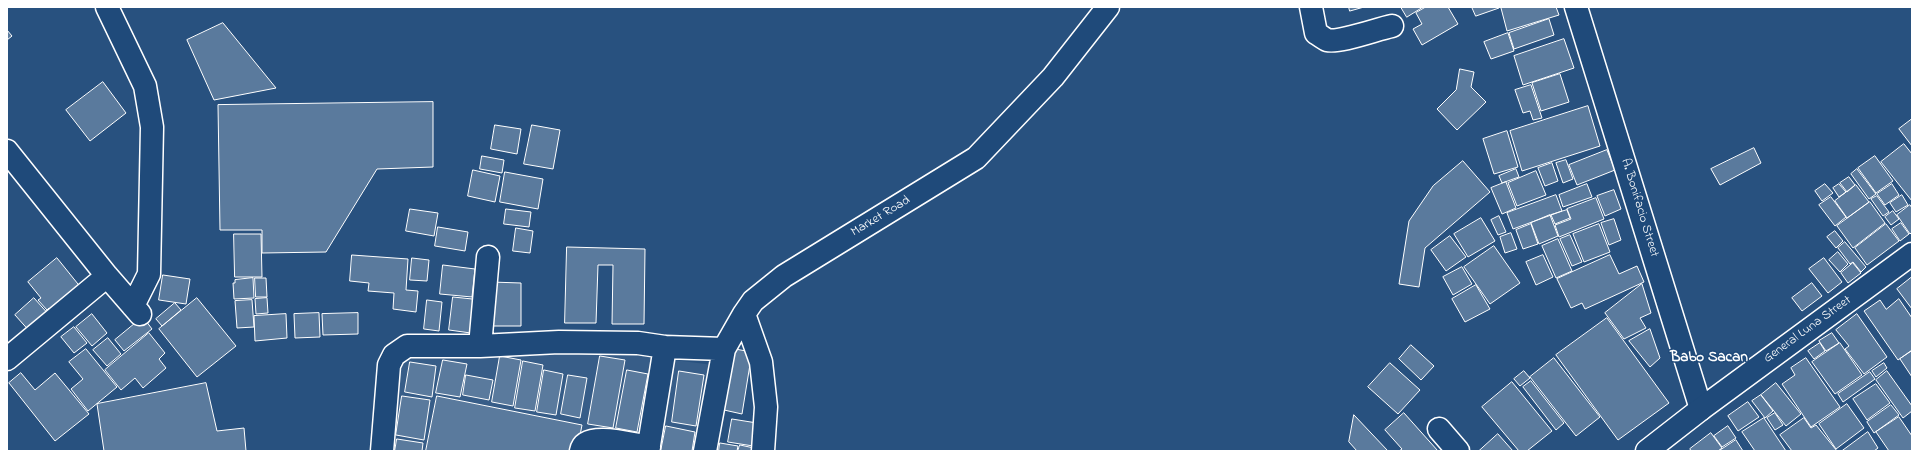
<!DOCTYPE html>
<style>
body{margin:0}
#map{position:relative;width:1919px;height:458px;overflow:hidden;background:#28517f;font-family:"Indie Flower",sans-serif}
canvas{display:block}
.frame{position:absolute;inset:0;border:8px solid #fff;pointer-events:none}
</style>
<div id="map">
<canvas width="1919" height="458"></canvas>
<div class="frame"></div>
</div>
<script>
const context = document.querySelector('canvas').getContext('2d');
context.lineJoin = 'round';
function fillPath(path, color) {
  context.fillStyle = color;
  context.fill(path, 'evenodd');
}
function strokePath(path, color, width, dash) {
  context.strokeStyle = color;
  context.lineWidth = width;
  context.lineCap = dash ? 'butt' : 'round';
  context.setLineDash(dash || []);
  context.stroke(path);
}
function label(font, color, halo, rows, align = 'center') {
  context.font = font + ' "Indie Flower",sans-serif';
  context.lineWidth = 3;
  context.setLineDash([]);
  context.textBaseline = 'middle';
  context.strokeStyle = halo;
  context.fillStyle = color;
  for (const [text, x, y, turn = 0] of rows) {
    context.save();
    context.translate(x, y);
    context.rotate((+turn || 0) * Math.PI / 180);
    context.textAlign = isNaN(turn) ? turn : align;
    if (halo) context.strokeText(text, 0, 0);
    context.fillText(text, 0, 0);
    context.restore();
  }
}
fillPath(new Path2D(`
 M582,348L713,365L696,451H390L399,363L412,353Z`), '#375d88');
const building = new Path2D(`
 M1349,7H1364L1350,11Z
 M1401,7H1423L1407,17Z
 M1426,7H1448L1458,24L1422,45L1413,29L1422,24L1416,13Z
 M1472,7H1499V8L1476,16Z
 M1503,7H1556L1559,15L1507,31L1501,8Z
 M1549,19L1554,35L1514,49L1509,33Z
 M223,23L276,88L214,100L187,40Z
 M7,30L12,36L7,40Z
 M1508,33L1514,51L1491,59L1484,42Z
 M1564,39L1574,68L1523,85L1514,56Z
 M1460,69L1474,72L1471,87L1486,102L1457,130L1437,109L1456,90Z
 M1560,74L1569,102L1541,111L1532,83Z
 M103,82L126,113L90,141L66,110Z
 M1531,85L1542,118L1533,120L1530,111L1523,113L1515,90Z
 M433,102V167L377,169L326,252L262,253V230H220L218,105Z
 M1588,106L1600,146L1522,171L1510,131Z
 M1912,119V146L1899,129Z
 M495,125L521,129L517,154L491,149Z
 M532,125L560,130L553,169L524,164Z
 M1507,131L1518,167L1494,174L1483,139Z
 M1904,144L1912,154V201L1881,162Z
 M1754,148L1761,163L1720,185L1711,169Z
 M1607,150L1615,170L1577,185L1569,165Z
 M482,156L504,160L502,173L480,169Z
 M1875,156L1893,181L1876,193L1858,168Z
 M1566,160L1573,179L1563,183L1556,163Z
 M1463,161L1490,192L1425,248L1419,287L1399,284L1409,221L1433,186Z
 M1552,163L1558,181L1545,186L1538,168Z
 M1516,169L1519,177L1502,183L1499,176Z
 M1857,169L1876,194L1869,199L1851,174Z
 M473,170L500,176L495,202L468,196Z
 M1536,171L1546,195L1517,206L1508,183Z
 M505,172L543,179L538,209L500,202Z
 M1849,177L1855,185L1847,192L1840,183Z
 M1506,182L1516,208L1502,214L1491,188Z
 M1587,184L1592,197L1563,207L1559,195Z
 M1825,184L1833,193L1822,201L1815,191Z
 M1839,184L1846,192L1839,197L1833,188Z
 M1892,184L1899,195L1885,205L1877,194Z
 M1856,185L1869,202L1847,218L1835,201Z
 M1614,190L1621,209L1605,216L1597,196Z
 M1556,195L1562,211L1513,229L1507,213Z
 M1902,195L1908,205L1896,212L1890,203Z
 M1877,196L1889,212L1883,216L1871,199Z
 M1831,197L1846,217L1835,226L1819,205Z
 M1596,198L1604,219L1559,237L1555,225L1571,219L1567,209Z
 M1870,202L1885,223L1853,248L1837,226Z
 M1910,205L1912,208V232L1910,234L1897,215Z
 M410,209L438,213L434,236L406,231Z
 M506,209L531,212L529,227L504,224Z
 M1567,210L1570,218L1555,224L1551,215Z
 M1893,211L1899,219L1891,225L1885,217Z
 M1550,215L1558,236L1539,244L1531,223Z
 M1499,216L1506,232L1498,235L1491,220Z
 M1481,218L1495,241L1468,257L1454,234Z
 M1614,219L1621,240L1609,245L1601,223Z
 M1901,223L1909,234L1900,241L1892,229Z
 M1531,224L1538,244L1523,249L1516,230Z
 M1599,224L1610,252L1584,262L1573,234Z
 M1886,224L1899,241L1867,265L1855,248Z
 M438,227L468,232L465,251L435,246Z
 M516,228L533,231L530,253L513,251Z
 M1835,231L1843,241L1836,248L1827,237Z
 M1511,233L1517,249L1505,253L1500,237Z
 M234,234H261L262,277H235Z
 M1570,235L1582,262L1572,266L1560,239Z
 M1450,236L1466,257L1446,271L1431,250Z
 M1558,239L1572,271L1556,278L1542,246Z
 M1845,242L1866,267L1861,272L1853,262L1850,264L1838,248Z
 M1494,246L1520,283L1490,304L1464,267Z
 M567,247L645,249L644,324H612L613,265H598L596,323H565Z
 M1838,252L1848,264L1840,272L1829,260Z
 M352,255L408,259L406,290L418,291L416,312L393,309L394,293L368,291L369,283L350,281Z
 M1543,255L1553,277L1536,285L1526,262Z
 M1610,255L1619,274L1637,266L1644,282L1585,309L1582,303L1571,308L1557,279Z
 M57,258L82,289L53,313L49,308L47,310L38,300L41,298L28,282Z
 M412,258L429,260L427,281L410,280Z
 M1824,258L1842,282L1828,293L1809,269Z
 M1853,263L1861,273L1848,283L1841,273Z
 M443,265L475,269L472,297L440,294Z
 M1462,267L1472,284L1453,295L1443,277Z
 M163,275L190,279L186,304L159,300Z
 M1912,277V309L1897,289Z
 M253,278L254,298L234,299L233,283H235V280Z
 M255,278H266L267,297H256Z
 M491,282L521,283V326H491Z
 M1812,283L1822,296L1802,311L1792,298Z
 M1642,284L1651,313L1640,318L1646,328L1624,339L1605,313Z
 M1476,285L1490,309L1465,322L1452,299Z
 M453,297L482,300L478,334L449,330Z
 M34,298L51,317L32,334L15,315Z
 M197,298L236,346L197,377L159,329Z
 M267,298L268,313L256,314L255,299Z
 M1899,299L1912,318V350L1898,360L1864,311L1880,300L1886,309Z
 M252,300L254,327L237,328L235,301Z
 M427,300L442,302L439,331L424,329Z
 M175,303L181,310L162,326L156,319Z
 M319,313L320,337L295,338L294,314Z
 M358,313V334L323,335L322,314Z
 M92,314L107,333L92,346L76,327Z
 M286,314L287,338L255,341L254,316Z
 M1857,314L1887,357L1864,374L1845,349L1849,346L1836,330Z
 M143,317L152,329L124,351L115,340Z
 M1607,318L1669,403L1618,440L1556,355Z
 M74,327L87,343L74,353L61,337Z
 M1650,329L1660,358L1650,367L1629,341Z
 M149,333L165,353L159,359L166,368L143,388L135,378L121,390L105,370Z
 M1832,333L1839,343L1826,351L1819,341Z
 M108,338L121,354L107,366L93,350Z
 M1820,343L1825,351L1814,359L1808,351Z
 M1840,343L1862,375L1835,394L1812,362Z
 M1411,345L1434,366L1421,380L1399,359Z
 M86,349L117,387L88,411L71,389L83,379L69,362Z
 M735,349L752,352L742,414L724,410Z
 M1912,351V377L1900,359Z
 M500,356L521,360L513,406L492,402Z
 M600,356L625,360L613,428L588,424Z
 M1554,358L1600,417L1576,436L1530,377Z
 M1806,358L1840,407L1811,427L1782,384L1795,375L1791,368Z
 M443,360L467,364L460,397L436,393Z
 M523,361L543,365L535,411L515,408Z
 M410,362L436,366L432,397L405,392Z
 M1390,363L1420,390L1398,414L1368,387Z
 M1884,363L1887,368L1876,377L1872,371Z
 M544,370L563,374L556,415L537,412Z
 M627,370L648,374L637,432L616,428Z
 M679,371L704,375L696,426L672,422Z
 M1524,371L1530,378L1520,386L1514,379Z
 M1887,371L1912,406V411L1903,418L1876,380Z
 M1870,372L1875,379L1843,402L1838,394Z
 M21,373L35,390L55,373L89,414L55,441L9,383Z
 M466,375L493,380L489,400L463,395Z
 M568,375L587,378L580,418L561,414Z
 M1531,381L1564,423L1556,430L1523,387Z
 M1512,382L1552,431L1527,451H1519L1482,407Z
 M206,383L217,431L244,428L246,451H104L97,404Z
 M1776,383L1801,414L1786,426L1761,395Z
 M1876,384L1890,403L1867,420L1853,399Z
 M1761,395L1773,411L1765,418L1752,401Z
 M402,396L430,400L424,440L396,435Z
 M437,396L582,425L577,451H426Z
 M1748,402L1759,417L1738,431L1728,416Z
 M1847,404L1864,428L1836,449L1819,424Z
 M1891,405L1899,415L1874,433L1867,422Z
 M1404,413L1438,451H1399L1402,449L1385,430Z
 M1775,413L1783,425L1775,430L1767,418Z
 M1354,415L1388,451H1357L1349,442Z
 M1899,417L1912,436V451H1889L1876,432Z
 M1764,418L1786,451H1755L1742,432Z
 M1804,418L1811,428L1816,425L1837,451H1792L1780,435Z
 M732,419L757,423L753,446L728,442Z
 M666,426L695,432L692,451H661Z
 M1728,426L1736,438L1722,447L1714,436Z
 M1868,432L1878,448L1874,451H1842Z
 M1711,433L1722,448L1718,451H1691L1690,449Z
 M1498,434L1513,451H1479Z
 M397,439L423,443L422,451H395Z
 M1736,440L1743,451H1719Z
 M720,443L738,446L737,451H719Z
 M740,445L754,448V451H738Z`);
fillPath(building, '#5a7a9d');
strokePath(building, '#fff', 1);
const minor = new Path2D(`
 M107,7L145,86L152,127L149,274L133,306
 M1311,7L1316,33C1319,35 1323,38 1327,40C1340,43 1377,29 1392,26
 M1576,7L1701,409
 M7,151L107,276L140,314
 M744,314L761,362L766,407L763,451
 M480,346L488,257
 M7,359L107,276
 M1439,429L1458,451
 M382,451L389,365L394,355L407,346H480L559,342L638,343L665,347L724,349
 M581,451C585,430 634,445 649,447
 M648,451L665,347
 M705,451L724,349L744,314L753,301L784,276L976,158L1053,77L1108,7`);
const major = new Path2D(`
 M1647,451L1701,409L1912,254`);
strokePath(minor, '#fff', 25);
strokePath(major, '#fff', 25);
strokePath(minor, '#1f4a7a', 22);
strokePath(major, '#1f4a7a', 22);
label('13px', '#fff', '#1f4a7a', [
 ["A. Bonifacio Street",1639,208,73],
 ["Market Road",881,217,-31],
 ["General Luna Street",1808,330,-36]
]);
label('bold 15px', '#fff', '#1f4a7a', [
 ["Babo Sacan",1709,359]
]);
</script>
